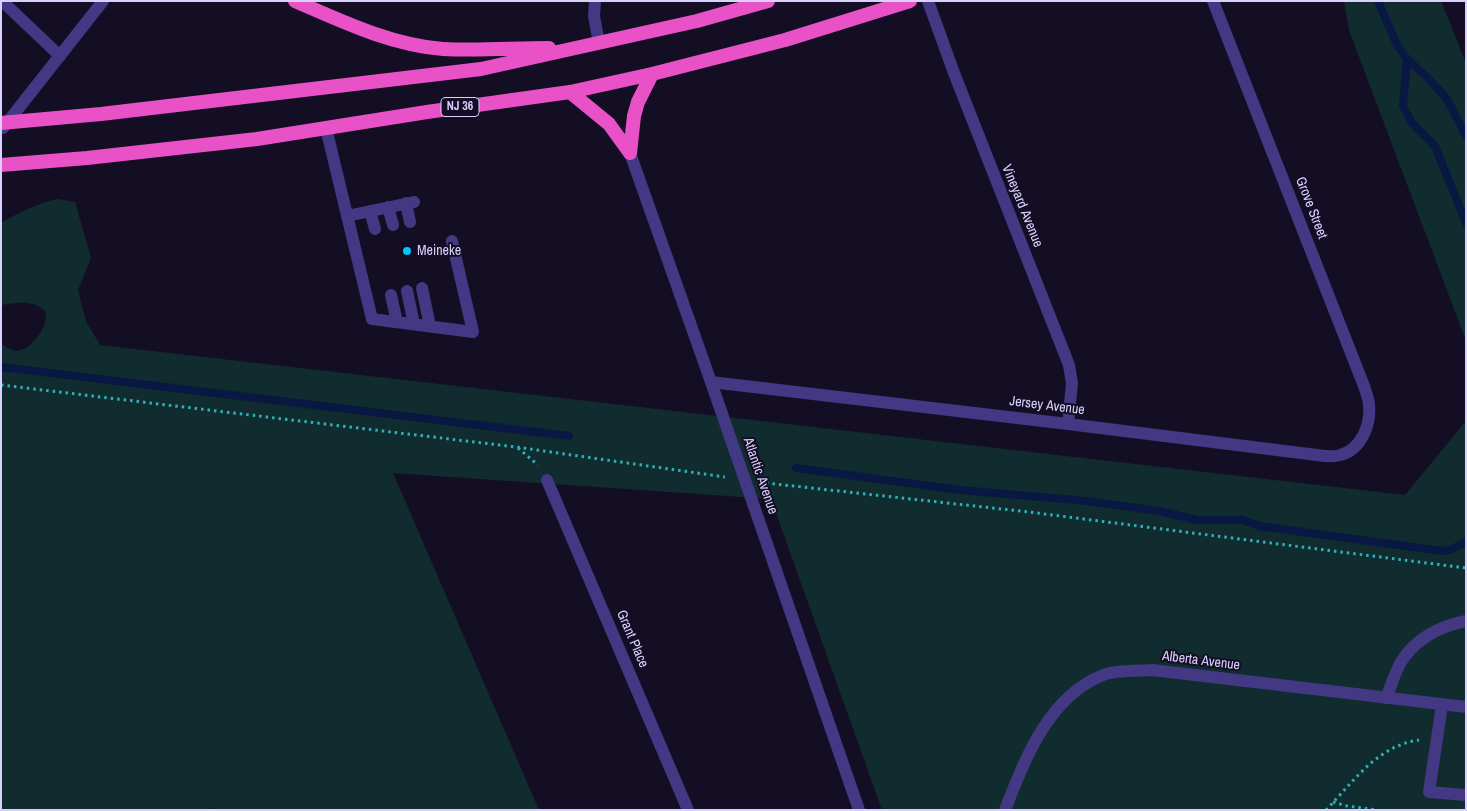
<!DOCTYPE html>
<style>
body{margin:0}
#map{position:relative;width:1467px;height:811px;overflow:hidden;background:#140e24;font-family:"Archivo Narrow",sans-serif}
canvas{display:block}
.frame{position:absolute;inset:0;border:2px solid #dbd1ff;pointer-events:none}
</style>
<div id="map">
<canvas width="1467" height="811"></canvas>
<div class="frame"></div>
</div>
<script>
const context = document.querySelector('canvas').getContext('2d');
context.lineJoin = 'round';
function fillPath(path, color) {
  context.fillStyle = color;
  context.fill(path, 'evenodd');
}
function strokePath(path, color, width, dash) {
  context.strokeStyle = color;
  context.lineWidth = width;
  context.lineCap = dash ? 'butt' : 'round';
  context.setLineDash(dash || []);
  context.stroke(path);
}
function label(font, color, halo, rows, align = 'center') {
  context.font = font + ' "Archivo Narrow",sans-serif';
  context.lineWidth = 4;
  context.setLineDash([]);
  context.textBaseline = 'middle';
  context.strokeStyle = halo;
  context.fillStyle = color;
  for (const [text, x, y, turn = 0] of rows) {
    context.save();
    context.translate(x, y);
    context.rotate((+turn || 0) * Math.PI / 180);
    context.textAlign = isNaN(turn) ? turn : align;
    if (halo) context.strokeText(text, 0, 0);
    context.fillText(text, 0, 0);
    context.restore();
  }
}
fillPath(new Path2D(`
 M1344,1H1441L1466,63V341L1349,30Z
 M58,199L75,202L91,258L78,290L86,321L100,345L1405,495L1466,421V810H882L771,499L393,473L539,810H214L213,808L208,810H1V344C6,347 11,350 16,351C30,351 44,331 46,319C46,316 45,313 45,311C33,299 16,303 1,305V223C21,211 36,204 58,199Z`), '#112c2e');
strokePath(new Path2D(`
 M1378,1L1397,45L1407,59L1403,106L1412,123L1435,146L1466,223
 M1407,59L1429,79L1447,99L1466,136
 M1,367L569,436
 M796,468L960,490L1087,501L1159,511L1197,520H1243L1259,526L1442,551L1452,549L1466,542`), '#091842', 8);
strokePath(new Path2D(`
 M1,385L516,447L725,477
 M518,448L538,465
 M766,483L1029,512L1466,568
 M1333,802L1347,806L1378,810
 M1326,810C1354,781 1377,746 1419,740`), '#2db1b7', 3, [2.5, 4]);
strokePath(new Path2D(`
 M595,1L594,16L599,43
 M326,128L372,319L473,332L452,241
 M406,203L410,222
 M388,207L393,225
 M370,211L375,229
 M347,216L414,202
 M422,288L430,326
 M407,291L414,324
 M391,295L397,322
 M1386,698C1391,686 1395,672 1401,662C1415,639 1440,626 1466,621
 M1442,705L1429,792L1466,795`), '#433884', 12);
strokePath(new Path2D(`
 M2,1L60,56
 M928,1L954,73L1069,365L1072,383L1068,424
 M630,153L711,382L859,810
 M711,382L1068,424L1325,456C1329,456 1336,457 1340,455C1361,450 1371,425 1369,405C1369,399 1366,393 1364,386L1213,1
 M547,480L688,810
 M1005,810C1025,759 1048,697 1103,675C1114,670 1139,671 1152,670L1466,707`), '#433884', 12);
strokePath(new Path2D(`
 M3,128L103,1`), '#433884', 12);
strokePath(new Path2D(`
 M295,1C341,21 391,45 443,49C478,51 514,48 549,48
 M570,92L609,124L630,153
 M1,123L101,114L481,69L697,21L768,1
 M630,153L634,116L638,102L652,74
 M1,165L87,158L257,139L427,112L570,92L652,74L785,40L910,1`), '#e952c7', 14);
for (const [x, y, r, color] of [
 [407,251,5,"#00c8fc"]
]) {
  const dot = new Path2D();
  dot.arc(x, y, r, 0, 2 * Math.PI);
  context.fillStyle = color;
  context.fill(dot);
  strokePath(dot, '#140e24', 2);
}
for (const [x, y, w] of [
 [460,107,38]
]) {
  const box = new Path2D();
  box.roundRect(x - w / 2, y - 9.5, w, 19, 4);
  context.fillStyle = '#140e24';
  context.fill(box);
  strokePath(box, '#dbd1ff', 1);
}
label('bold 12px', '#dbd1ff', null, [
 ["NJ 36",460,107]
]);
label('14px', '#dbd1ff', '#140e24', [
 ["Vineyard Avenue",1022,206,68],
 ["Grove Street",1311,208,69],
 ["Jersey Avenue",1047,406,7],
 ["Atlantic Avenue",760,476,71],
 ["Grant Place",632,639,67],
 ["Alberta Avenue",1201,661,7]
]);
label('14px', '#dbd1ff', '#140e24', [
 ["Meineke",417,251]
], 'left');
</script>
